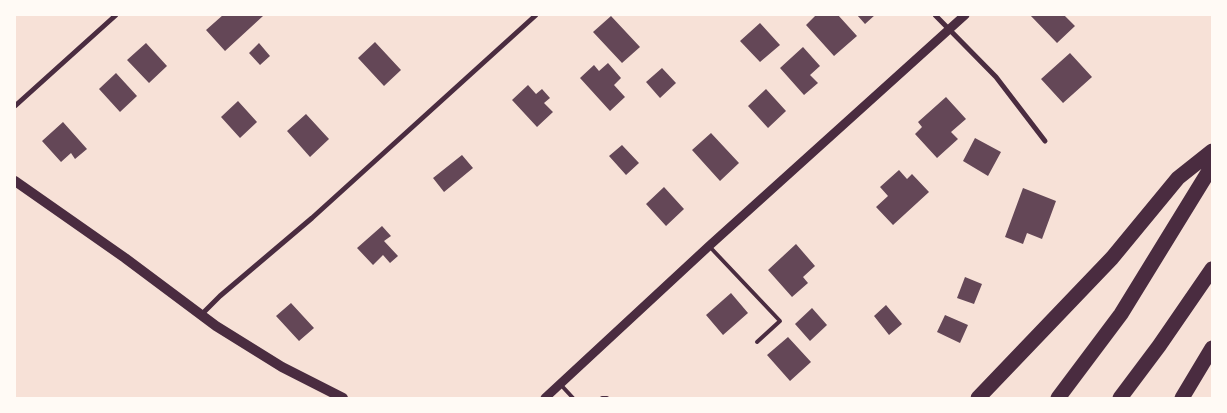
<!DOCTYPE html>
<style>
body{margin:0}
#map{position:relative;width:1227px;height:413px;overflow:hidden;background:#f7e1d7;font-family:Merriweather,serif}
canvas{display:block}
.frame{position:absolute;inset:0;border:16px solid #fffaf5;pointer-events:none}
</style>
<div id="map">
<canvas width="1227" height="413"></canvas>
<div class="frame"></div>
</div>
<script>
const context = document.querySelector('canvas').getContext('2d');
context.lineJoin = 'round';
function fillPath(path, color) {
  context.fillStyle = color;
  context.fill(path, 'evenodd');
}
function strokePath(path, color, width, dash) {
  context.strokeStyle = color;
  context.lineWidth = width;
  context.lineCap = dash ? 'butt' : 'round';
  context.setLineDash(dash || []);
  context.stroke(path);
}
fillPath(new Path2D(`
 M223,15H262L263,16L225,51L206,30Z
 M816,15H838L857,36L834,56L806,25Z
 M857,15H875L865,24Z
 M1030,15H1064L1075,26L1057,43Z
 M611,16L640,47L622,63L593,32Z
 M760,23L780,45L760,62L740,41Z
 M375,42L401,70L384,86L358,58Z
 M146,43L167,66L149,83L127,60Z
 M259,43L270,56L260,65L249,53Z
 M803,47L820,66L810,75L818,83L804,95L780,68Z
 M1070,53L1092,77L1063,103L1041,79Z
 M608,63L621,78L614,85L625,97L610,111L580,78L594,65L599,71Z
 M662,68L676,83L660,98L646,82Z
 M116,73L137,96L120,112L99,89Z
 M528,85L536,94L542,89L550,98L544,103L553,112L537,127L512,100Z
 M766,89L786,111L768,128L748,106Z
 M946,97L966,119L951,132L958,139L937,158L915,134L922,127L918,122Z
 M238,101L257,122L240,138L221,117Z
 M306,114L329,139L310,157L287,131Z
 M63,122L87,149L75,159L71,153L61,162L42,141Z
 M711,133L739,163L720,181L692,150Z
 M975,138L1001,152L988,176L963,161Z
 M622,145L639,163L626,175L609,156Z
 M462,155L473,168L444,192L433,178Z
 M899,170L907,179L912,174L929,192L893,225L876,207L888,196L880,187Z
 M664,187L684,209L666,226L646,204Z
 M1023,188L1056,201L1042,239L1027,233L1023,244L1005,237Z
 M382,226L391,236L384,241L398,256L390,263L383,255L373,265L357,248Z
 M796,244L815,266L803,277L808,283L792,297L768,270Z
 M965,277L982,284L974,304L957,298Z
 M731,293L748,313L723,335L706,315Z
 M291,303L314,328L299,341L276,316Z
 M886,305L902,324L889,335L874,316Z
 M812,308L827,325L810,341L795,324Z
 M945,315L968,325L960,343L937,332Z
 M788,337L811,362L790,381L767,355Z`), '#644757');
strokePath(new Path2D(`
 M709,246L780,321L757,342
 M561,385L573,398
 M602,398H607`), '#4a2c40', 4);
strokePath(new Path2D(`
 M935,15L996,77L1045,141
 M15,106L116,15
 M201,315L220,296L312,218L536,15`), '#4a2c40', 5);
strokePath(new Path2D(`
 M545,398L709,246L965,15`), '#4a2c40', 9);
strokePath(new Path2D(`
 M15,181L125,258L216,326L282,367L343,398`), '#4a2c40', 10);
strokePath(new Path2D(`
 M978,398L1112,258L1178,178L1212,151
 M1058,398L1121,314L1212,166
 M1120,398L1159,346L1212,269
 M1182,398L1212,348`), '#4a2c40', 15);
</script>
